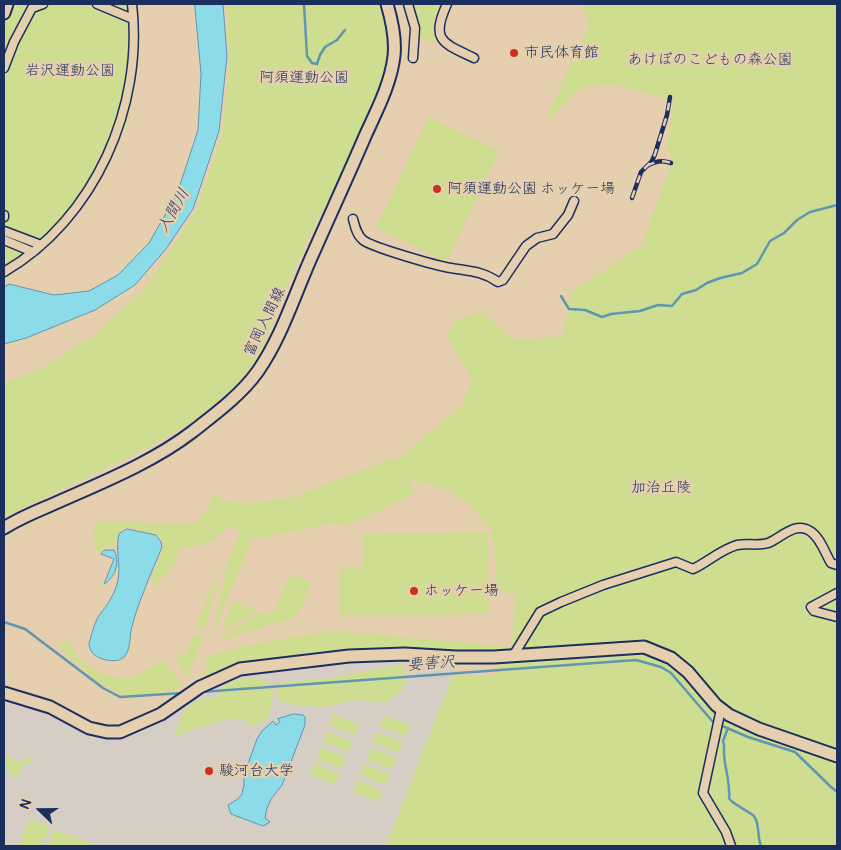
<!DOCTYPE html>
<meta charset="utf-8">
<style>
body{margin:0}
#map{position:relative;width:841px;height:850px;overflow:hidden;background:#e5cfae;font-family:Pangolin,sans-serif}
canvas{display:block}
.frame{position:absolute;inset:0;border:5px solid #1b2f5e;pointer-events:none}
.north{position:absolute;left:15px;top:785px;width:50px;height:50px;-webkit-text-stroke:4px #e5cfae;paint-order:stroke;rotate:292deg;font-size:14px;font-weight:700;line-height:20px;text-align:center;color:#1b2f5e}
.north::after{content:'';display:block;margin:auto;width:18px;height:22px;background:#1b2f5e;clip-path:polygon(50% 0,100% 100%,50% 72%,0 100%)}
</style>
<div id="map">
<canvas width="841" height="850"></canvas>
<div class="frame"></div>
<div class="north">N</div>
</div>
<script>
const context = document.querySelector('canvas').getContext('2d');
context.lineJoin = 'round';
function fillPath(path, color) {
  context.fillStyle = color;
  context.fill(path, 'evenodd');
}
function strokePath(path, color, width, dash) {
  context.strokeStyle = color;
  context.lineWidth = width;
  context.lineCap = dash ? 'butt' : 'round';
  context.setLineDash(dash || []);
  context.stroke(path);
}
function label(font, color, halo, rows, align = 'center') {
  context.font = font + ' Pangolin,"Klee One",sans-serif';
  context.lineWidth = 5;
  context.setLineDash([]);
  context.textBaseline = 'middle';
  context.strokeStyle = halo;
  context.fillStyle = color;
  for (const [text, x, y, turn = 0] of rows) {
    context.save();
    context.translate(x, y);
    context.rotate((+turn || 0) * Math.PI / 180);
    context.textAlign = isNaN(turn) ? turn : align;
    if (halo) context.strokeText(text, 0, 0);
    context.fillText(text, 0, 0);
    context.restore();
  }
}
fillPath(new Path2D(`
 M389,661L458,664L385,846H4V697L54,714L86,733L96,737L120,738L137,732L186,705L214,687L242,676L342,663Z`), '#d6cec5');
fillPath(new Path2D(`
 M11,4H138L139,60L127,125L78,214L27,262L4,280V27Z
 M226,4H379L391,47L386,76L329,202C305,236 292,277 276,315C271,326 267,339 261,350C227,410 160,442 100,471C68,486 36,501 4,517V383L36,371L93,336L141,292L170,251L196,211L222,135L230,62Z
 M412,4H443L437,17L435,43L420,36L417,19Z
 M582,4H837V846H386L453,675L494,676L512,642L516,595L496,590L494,544L491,531L484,522L468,503L445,488L409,479L415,493L344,527L337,522L251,540L215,630L213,629L227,566L241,531L227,527C215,543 200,547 181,547L171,571L165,574L156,586L150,585L163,547V544L158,535L132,528H124L119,531L116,543L100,553L93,548L95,536L93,533L96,521H120L156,524L195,523L206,512L213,495L228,501L248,503L291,498L392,458L394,462L462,406L472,379L447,336L456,320L481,312L514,340L563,337L570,292L641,246L672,163L667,146L674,104L669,100L615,84L583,87L545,122L563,80L590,26Z
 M429,117L499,151L447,261L376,228Z
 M488,532L489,614L340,616L339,569L364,568L363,534Z
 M220,567L205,631L196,628Z
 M291,575L311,581L298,616L222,640L221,638L261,612L272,616Z
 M233,601L257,611L221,633Z
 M338,631L504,646V650L376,648L297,656L234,666L206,677L203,671L208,667L205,657C249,643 292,637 338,631Z
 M194,634L203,637L188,677C180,669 176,664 178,652L186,656Z
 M69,640L79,659L102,675L129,679L163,660L184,686C168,693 129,699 114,691C92,680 74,662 57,644Z
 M404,664C407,689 406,689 385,703L360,700L322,707L287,704L277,699L278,683L329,678Z
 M261,677L274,690L268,719L250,727L246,720L227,719L175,736L184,709L199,699L216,698L229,681Z
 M333,714L359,724L355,736L329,726Z
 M384,715L410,725L405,737L380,727Z
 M327,731L353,741L348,752L323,742Z
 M377,732L403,742L398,753L373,743Z
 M321,747L346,757L342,769L316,759Z
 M371,748L397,758L392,770L367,760Z
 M4,755L22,763L25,757L32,758L29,764L24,763L16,780L4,766Z
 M314,763L339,773L335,785L310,775Z
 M364,764L390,774L386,785L360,775Z
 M358,780L383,791L379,802L353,792Z
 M29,819L48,825L49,829L42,846H22L19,845Z
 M54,829L97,846H48Z`), '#cfdd91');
const water = new Path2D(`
 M195,4H223L227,57L219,131L193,209L166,249L135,285L95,310L26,338L4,344V287L9,284L54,295L89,291L118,275L149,243L177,194L198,130L201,74Z
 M127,529L156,535L161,542L162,547C151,574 138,602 131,630C130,638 130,650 125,656C119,663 107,661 100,658C93,655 89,650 89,643C92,634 94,623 100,614C108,604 115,594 118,580C121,565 115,548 119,534Z
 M105,550H114C120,562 116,577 104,584L114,559L101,554Z
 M294,714L303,715L305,717V725L282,785L271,799L267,808L265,818L270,822L263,826L231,814L228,805L238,799L242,794L244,785V775L257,739L262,731L273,721L276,725L280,722L278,719Z`);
fillPath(water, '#8cdbe9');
strokePath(water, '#5f96b1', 1);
strokePath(new Path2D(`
 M304,4L307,56L312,63L317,64L320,55L325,47L337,40L345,30
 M561,296L569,309L585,310L602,317L611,314L640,311L658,305L672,306L682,294L696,290L707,283L720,278L742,273L757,264L770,241L784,233L797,220L810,212L837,205
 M4,622L25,629L103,688L120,697L183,693
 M201,692L636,660L661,667L671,673L713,722L748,737L795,752L831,787L837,792
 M728,728L723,741C725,745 724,747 724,752C724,765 729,778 729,791C730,793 729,796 729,798C730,803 749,811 754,816C760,824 757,837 761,846`), '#5f96b1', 2.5);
const street = new Path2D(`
 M97,4L133,19
 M408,4L415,28L413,58
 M447,4C430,41 443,43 474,58
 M4,68L14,42L32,8L43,4
 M4,217V215
 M353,219C355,227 357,235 363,240C371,247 437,266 451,268C468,271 483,271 498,282L503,280L526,246L537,238L553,234L568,215L574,201
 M4,231L41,245
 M4,240L33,252
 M4,272C95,219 144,106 132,4
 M837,593L811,607L814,611L837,617
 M513,656L540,612L561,602L603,585L676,562L693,569C708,562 720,550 737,545C747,543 758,546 768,543C781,538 795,521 810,531C820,537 825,553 831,563L837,565
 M721,709L703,793L726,832L731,846`);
const secondary = new Path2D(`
 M4,13L7,4
 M4,528C21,517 40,510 58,502C103,482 153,462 192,432C215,414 241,395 258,371C282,336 294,296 311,258C329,217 348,176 366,134C377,110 391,83 394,56C396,38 392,21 387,4
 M4,693L50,707L89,728L107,732H120L161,714L200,687L240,669L349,656L405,654L456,657H494L644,647L671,658L688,672L716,705L729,715L759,729L837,756`);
strokePath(street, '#1b2f5e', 11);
strokePath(secondary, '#1b2f5e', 15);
strokePath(street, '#e5cfae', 8);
strokePath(secondary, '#e5cfae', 11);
const rail = new Path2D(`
 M647,166C656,161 662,160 671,163
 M632,198L641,172L652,161L655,154L667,115L670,97`);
strokePath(rail, '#1b2f5e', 4.5);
strokePath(rail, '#e5cfae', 2.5, [8]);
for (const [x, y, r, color] of [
 [514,53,5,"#c8321e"],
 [437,189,5,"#c8321e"],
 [414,591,5,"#c8321e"],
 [209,771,5,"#c8321e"]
]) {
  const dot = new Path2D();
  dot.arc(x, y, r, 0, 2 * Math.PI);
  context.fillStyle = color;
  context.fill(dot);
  strokePath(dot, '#e5cfae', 2);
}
label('15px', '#1b2f5e', '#e5cfae', [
 ["市民体育館",524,53],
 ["阿須運動公園 ホッケー場",447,189],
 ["ホッケー場",424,591],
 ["駿河台大学",219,771]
], 'left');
label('15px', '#2d4063', '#e5cfae', [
 ["あけぼのこどもの森公園",710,60],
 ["岩沢運動公園",70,71],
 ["阿須運動公園",304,78],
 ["加治丘陵",661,488]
]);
label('15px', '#1b2f5e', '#e5cfae', [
 ["富岡入間線",265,322,-64]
]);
label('italic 16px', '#26406c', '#e5cfae', [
 ["入間川",174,211,-61],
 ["要害沢",431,664,-4]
]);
</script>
